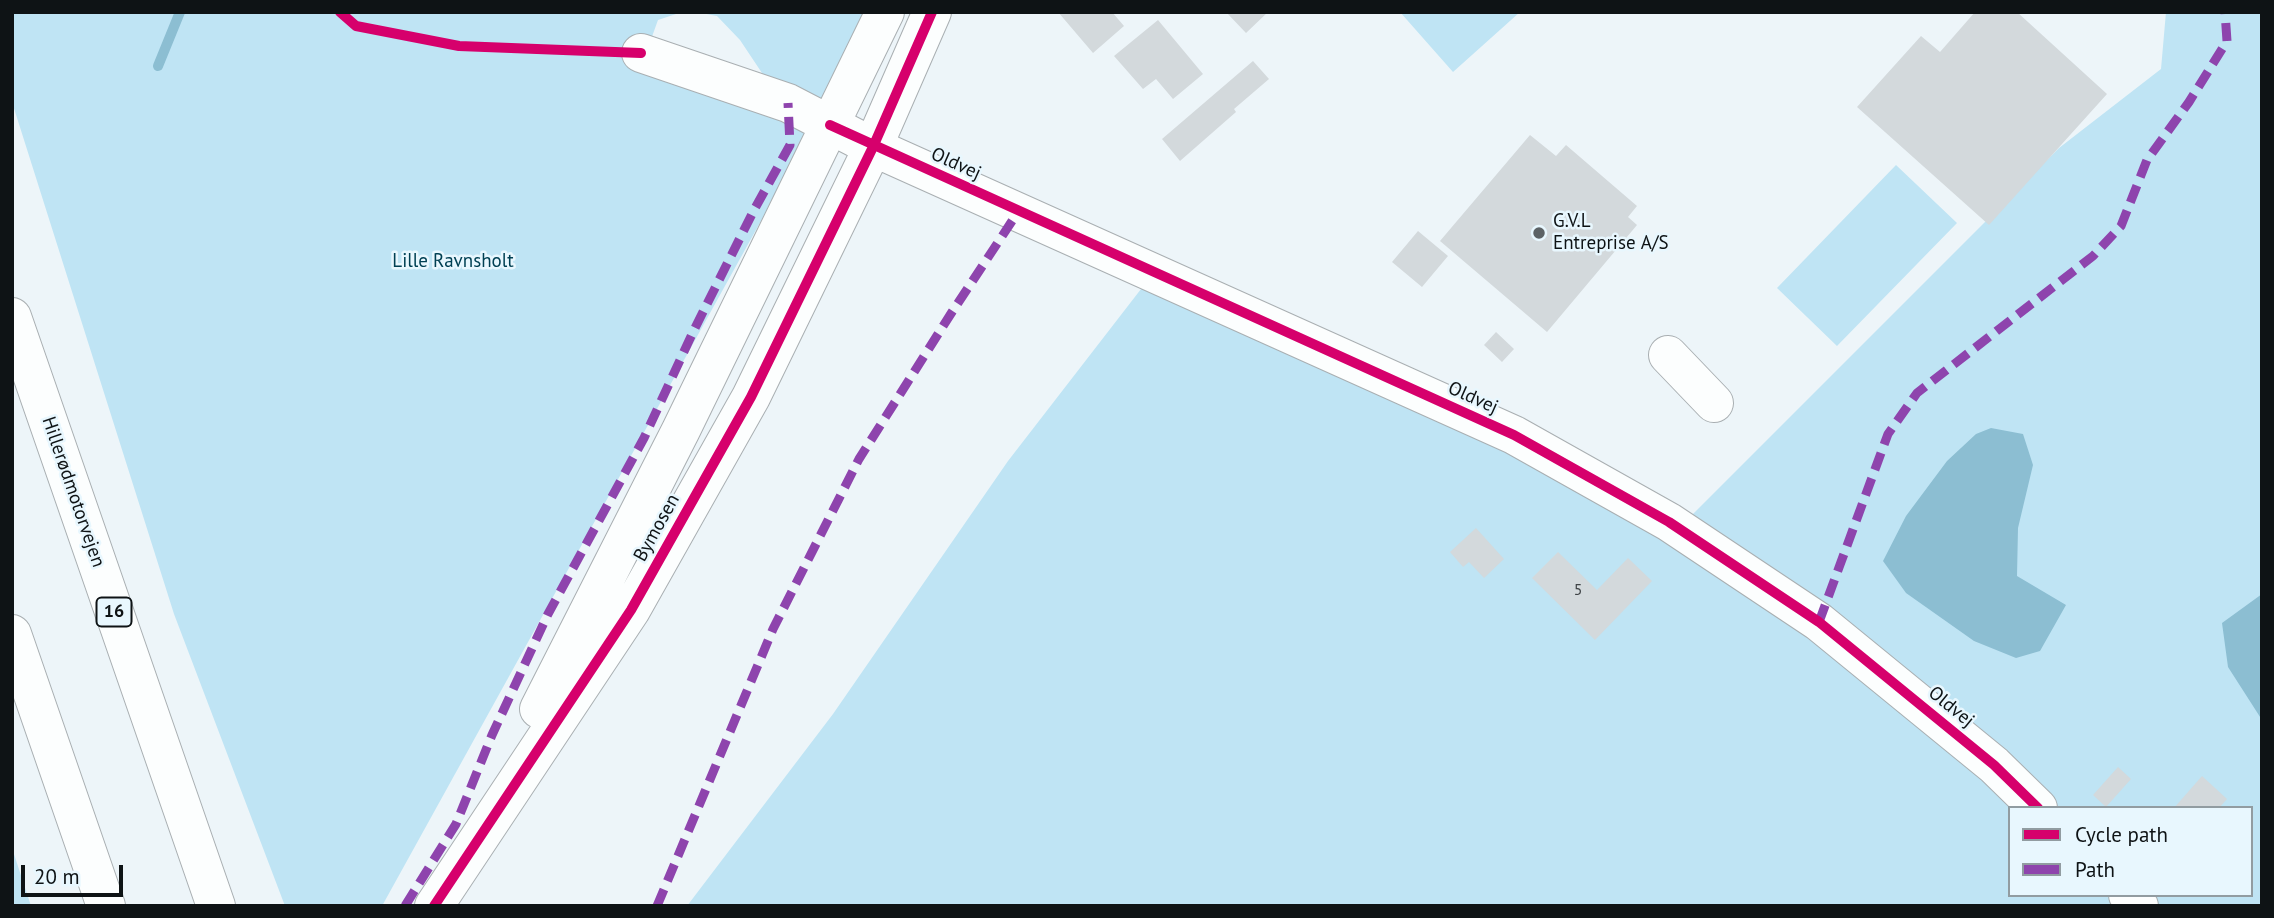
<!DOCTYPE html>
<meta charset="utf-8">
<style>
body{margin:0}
#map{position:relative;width:2274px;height:918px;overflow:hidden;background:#edf5f9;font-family:"PT Sans",sans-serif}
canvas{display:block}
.frame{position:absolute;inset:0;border:14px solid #0e1315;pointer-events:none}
.legend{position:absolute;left:2008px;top:806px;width:245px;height:91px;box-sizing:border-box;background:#e8f7fe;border:2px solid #919ca1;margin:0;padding:9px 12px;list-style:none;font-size:21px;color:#0e1315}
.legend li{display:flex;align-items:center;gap:14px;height:35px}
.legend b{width:35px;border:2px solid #919ca1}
.scale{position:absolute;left:21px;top:865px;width:102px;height:32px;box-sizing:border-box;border:4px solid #0e1315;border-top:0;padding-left:9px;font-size:21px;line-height:24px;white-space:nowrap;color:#0e1315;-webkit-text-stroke:5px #e8f7fe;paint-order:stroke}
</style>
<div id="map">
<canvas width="2274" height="918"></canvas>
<div class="frame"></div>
<ul class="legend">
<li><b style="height:9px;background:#d6006c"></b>Cycle path</li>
<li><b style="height:9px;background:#8e44ad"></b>Path</li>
</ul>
<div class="scale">20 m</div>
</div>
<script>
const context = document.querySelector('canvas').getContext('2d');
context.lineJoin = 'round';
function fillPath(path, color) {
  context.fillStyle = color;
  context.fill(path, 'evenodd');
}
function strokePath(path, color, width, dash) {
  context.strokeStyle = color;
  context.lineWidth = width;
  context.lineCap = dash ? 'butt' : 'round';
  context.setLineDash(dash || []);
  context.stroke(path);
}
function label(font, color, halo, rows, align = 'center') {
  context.font = font + ' "PT Sans",sans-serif';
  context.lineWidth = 5;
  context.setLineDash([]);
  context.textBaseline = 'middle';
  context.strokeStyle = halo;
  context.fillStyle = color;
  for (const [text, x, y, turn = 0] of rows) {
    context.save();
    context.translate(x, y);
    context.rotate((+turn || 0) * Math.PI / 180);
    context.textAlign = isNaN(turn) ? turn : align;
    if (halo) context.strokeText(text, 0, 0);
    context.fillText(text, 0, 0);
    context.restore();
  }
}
fillPath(new Path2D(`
 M12,12H682L658,20L649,45L764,76L740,40L717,16L696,12H863L833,80L762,219L382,906H285L174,614L12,102Z
 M1400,12H1520L1453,72Z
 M2166,12H2262V906H687L833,714L1008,461L1165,258L1690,517L2059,148L2161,69ZM2010,808H2251V895H2010Z
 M1896,165L1957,223L1837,346L1777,288Z
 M12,848L31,906H12Z`), '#bfe4f4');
fillPath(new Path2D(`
 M1991,428L2023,434L2033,465L2018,528L2017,576L2066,605L2040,651L2016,658L1974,641L1906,593L1883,561L1906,516L1947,461L1976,434Z
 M2262,594V720L2228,667L2222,623Z`), '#8cbed2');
strokePath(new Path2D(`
 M158,66L180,12`), '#8cbed2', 10);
fillPath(new Path2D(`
 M1058,12H1112L1124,26L1093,53Z
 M1226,12H1268L1246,33Z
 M1975,12H2017L2107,94L1989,225L1857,107L1921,36L1940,52Z
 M1158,20L1203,74L1173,99L1156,79L1143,89L1114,56Z
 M1253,61L1269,79L1234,109L1236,112L1180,161L1162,139Z
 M1530,135L1556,156L1566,145L1637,206L1628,217L1637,225L1547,332L1440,241Z
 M1418,231L1448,256L1422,287L1392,262Z
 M1496,332L1514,349L1502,362L1484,345Z
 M1476,528L1504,559L1484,578L1469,562L1463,567L1450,552Z
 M1558,552L1597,590L1628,558L1652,581L1595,640L1532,578Z
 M2118,767L2131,779L2106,807L2093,795Z
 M2202,776L2227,799L2219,808H2174Z`), '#d3d9dc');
const minor = new Path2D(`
 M641,53L788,103L873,147L1514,435L1669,522L1819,622L1994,765L2038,808
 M1668,355L1714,403
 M539,709L681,430L885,12
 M2128,895L2139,906
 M434,906L631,610L751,397L873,147L932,12`);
const highway = new Path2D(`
 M12,317L216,906
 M12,634L106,906`);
strokePath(minor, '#a9afb2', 40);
strokePath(highway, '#a9afb2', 40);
strokePath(minor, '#fcfefe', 38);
strokePath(highway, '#fcfefe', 38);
strokePath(new Path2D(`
 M1819,622L1888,434L1917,393L2093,256L2121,226L2147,160L2189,102L2227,41L2225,12
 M405,906L456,824L492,735L548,614L644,438L693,332L754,210L790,145L788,103
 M657,906L773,629L859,459L952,312L1018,212`), '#8e44ad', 9, [18, 9]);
strokePath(new Path2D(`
 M340,12L356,26L459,46L641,53
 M830,125L1514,435L1669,522L1819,622L1994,765L2038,808
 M434,906L631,610L751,397L873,147L932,12`), '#d6006c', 10);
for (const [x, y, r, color] of [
 [1539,233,7,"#5c6265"]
]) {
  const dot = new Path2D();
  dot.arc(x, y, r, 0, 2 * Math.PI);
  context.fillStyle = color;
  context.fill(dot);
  strokePath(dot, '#e8f7fe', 2.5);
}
label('16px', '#3f4447', null, [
 ["5",1578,590]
]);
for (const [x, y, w] of [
 [114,612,35]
]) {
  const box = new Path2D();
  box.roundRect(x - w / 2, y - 14.5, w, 29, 5);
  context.fillStyle = '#e8f7fe';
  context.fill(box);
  strokePath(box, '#0e1315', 2);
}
label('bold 18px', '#0e1315', null, [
 ["16",114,612]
]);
label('19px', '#0e1315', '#e8f7fe', [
 ["Oldvej",956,164,24],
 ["Oldvej",1473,398,24],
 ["Hillerødmotorvejen",73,492,71],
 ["Bymosen",657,528,-61],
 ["Oldvej",1951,707,39]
]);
label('19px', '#0e1315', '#e8f7fe', [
 ["G.V.L",1553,222],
 ["Entreprise A/S",1553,244]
], 'left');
label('19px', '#004053', '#e8f7fe', [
 ["Lille Ravnsholt",453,262]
]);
</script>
